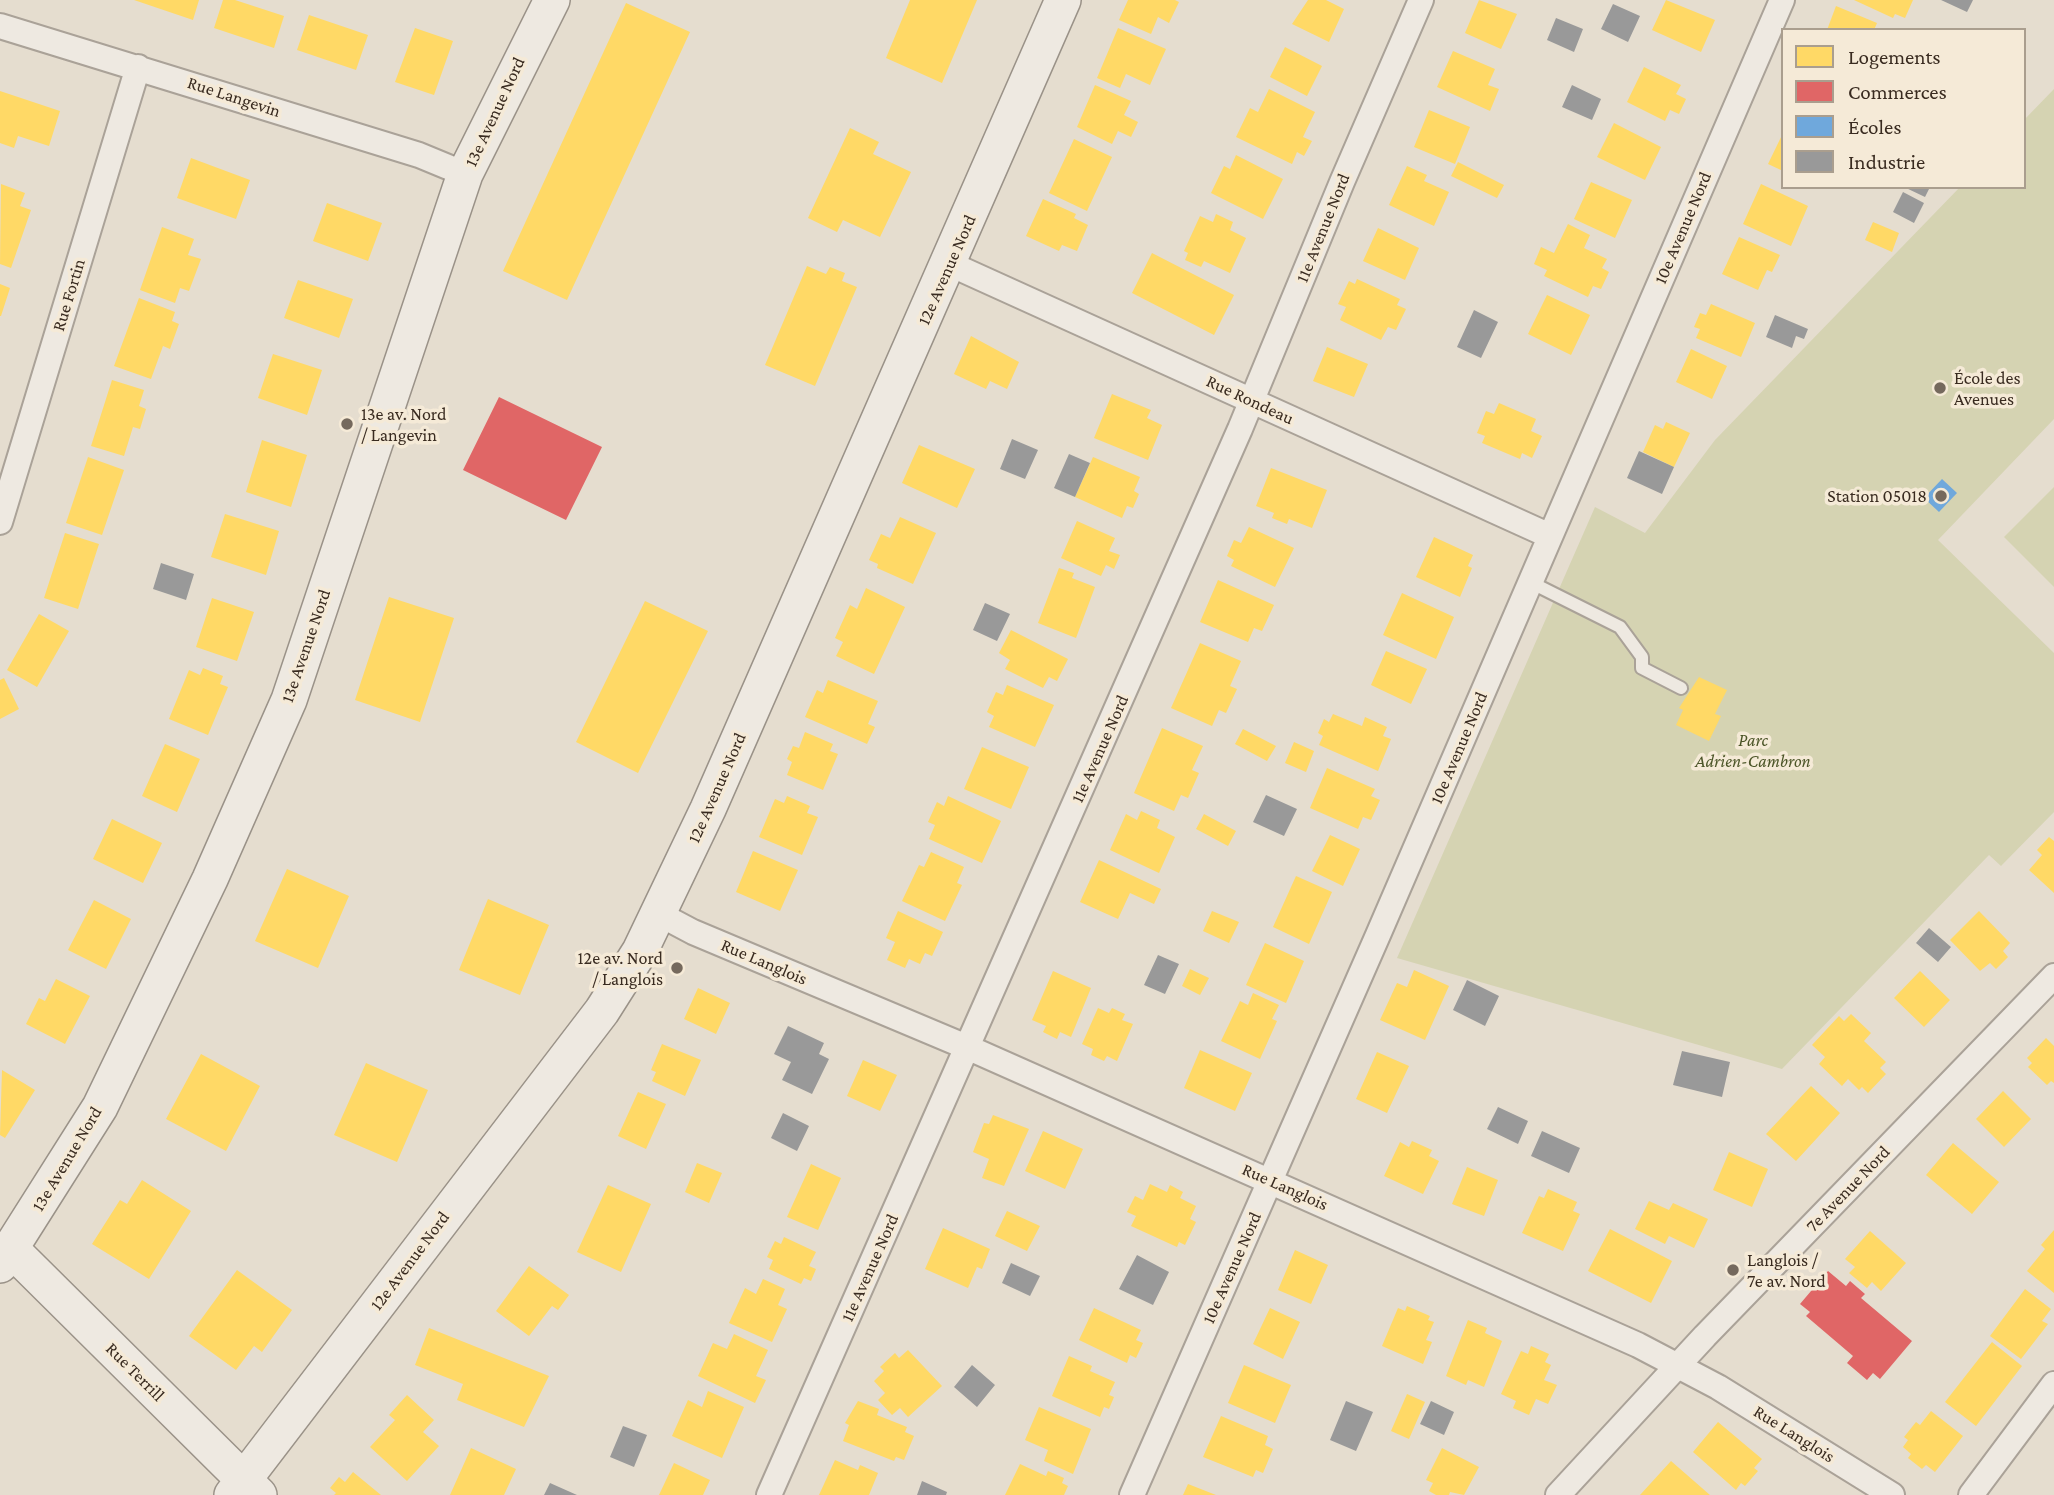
<!DOCTYPE html>
<meta charset="utf-8">
<style>
body{margin:0}
#map{position:relative;width:2054px;height:1495px;overflow:hidden;background:#e5ddcf;font-family:"Crimson Pro",serif}
canvas{display:block}
.legend{position:absolute;left:1781px;top:28px;width:245px;height:161px;box-sizing:border-box;background:#f5ead7;border:2px solid #aa9e8e;margin:0;padding:9px 12px;list-style:none;font-size:21px;color:#392b20}
.legend li{display:flex;align-items:center;gap:14px;height:35px}
.legend b{width:35px;border:2px solid #aa9e8e}
</style>
<div id="map">
<canvas width="2054" height="1495"></canvas>
<ul class="legend">
<li><b style="height:19px;background:#ffd966"></b>Logements</li>
<li><b style="height:19px;background:#e06666"></b>Commerces</li>
<li><b style="height:19px;background:#6fa8dc"></b>Écoles</li>
<li><b style="height:19px;background:#999"></b>Industrie</li>
</ul>
</div>
<script>
const context = document.querySelector('canvas').getContext('2d');
context.lineJoin = 'round';
function fillPath(path, color) {
  context.fillStyle = color;
  context.fill(path, 'evenodd');
}
function strokePath(path, color, width, dash) {
  context.strokeStyle = color;
  context.lineWidth = width;
  context.lineCap = dash ? 'butt' : 'round';
  context.setLineDash(dash || []);
  context.stroke(path);
}
function label(font, color, halo, rows, align = 'center') {
  context.font = font + ' "Crimson Pro",serif';
  context.lineWidth = 7;
  context.setLineDash([]);
  context.textBaseline = 'middle';
  context.strokeStyle = halo;
  context.fillStyle = color;
  for (const [text, x, y, turn = 0] of rows) {
    context.save();
    context.translate(x, y);
    context.rotate((+turn || 0) * Math.PI / 180);
    context.textAlign = isNaN(turn) ? turn : align;
    if (halo) context.strokeText(text, 0, 0);
    context.fillText(text, 0, 0);
    context.restore();
  }
}
fillPath(new Path2D(`
 M2054,89V419L1938,540L2054,653V812L2001,866L1989,855L1782,1069L1397,958L1595,507L1645,533L1715,440L1960,187H2024V120Z
 M2054,487V587L2004,537Z`), '#d5d3b2');
fillPath(new Path2D(`
 M134,0H199L193,20Z
 M223,0H235L284,16L274,48L214,28Z
 M910,0H977L942,83L886,58Z
 M1128,0H1175L1179,2L1169,23L1158,17L1151,34L1119,20Z
 M1308,0H1326L1344,9L1329,42L1292,24Z
 M1479,0L1517,14L1501,49L1465,33Z
 M1666,0L1715,20L1701,52L1652,30Z
 M1854,0H1913L1905,18L1895,14L1893,18Z
 M626,3L690,32L567,300L503,271Z
 M1836,6L1877,23L1874,30H1827Z
 M309,15L368,35L356,70L297,50Z
 M415,28L453,41L434,95L395,82Z
 M1118,28L1166,49L1150,85L1126,74L1120,88L1097,78Z
 M1285,47L1322,66L1307,96L1270,77Z
 M1453,51L1495,69L1488,85L1499,89L1490,111L1437,87Z
 M1644,67L1681,85L1676,94L1686,99L1679,114L1670,110L1665,121L1627,102Z
 M1095,85L1131,101L1124,115L1138,122L1131,137L1118,131L1112,144L1077,127Z
 M1269,89L1315,112L1303,137L1312,141L1304,156L1297,152L1292,164L1236,137L1250,108L1258,112Z
 M0,91L60,111L49,146L18,136L14,148L0,143Z
 M1429,110L1470,127L1455,164L1414,147Z
 M1614,123L1661,147L1645,180L1597,157Z
 M850,128L879,142L873,154L911,172L880,237L843,220L837,232L808,218Z
 M1783,133V171L1768,164Z
 M1074,139L1112,157L1087,211L1049,193Z
 M1236,155L1283,179L1263,219L1211,193L1224,166L1230,169Z
 M191,158L250,180L236,219L177,198Z
 M1458,162L1504,185L1497,198L1451,176Z
 M1407,166L1427,175L1424,181L1449,192L1434,226L1389,205Z
 M1591,182L1632,200L1615,238L1574,219Z
 M1,184L25,193L20,206L31,210L11,268L0,264Z
 M1761,184L1808,206L1791,246L1743,224Z
 M1043,199L1076,214L1074,218L1088,225L1077,251L1062,245L1059,251L1026,236Z
 M327,203L382,223L368,261L313,241Z
 M1216,214L1233,222L1230,230L1246,238L1230,273L1204,261L1201,267L1185,260L1188,253L1184,251L1200,216L1213,222Z
 M1873,222L1899,233L1892,252L1865,240Z
 M1568,224L1590,235L1584,248L1607,259L1602,268L1609,272L1601,289L1593,286L1588,297L1544,276L1547,270L1534,264L1541,247L1554,253Z
 M162,227L194,239L188,255L201,259L189,291L180,288L175,303L140,290Z
 M1378,228L1419,248L1405,280L1363,261Z
 M1739,237L1780,255L1772,272L1767,270L1758,290L1722,274Z
 M1152,253L1234,295L1214,335L1132,293Z
 M807,266L826,274L830,267L845,273L842,281L857,287L815,386L765,365Z
 M1357,279L1400,299L1397,305L1406,309L1396,330L1388,327L1381,340L1340,320L1346,307L1338,304L1349,281L1355,284Z
 M298,280L353,299L339,338L284,318Z
 M0,284L10,288L1,316H0Z
 M1547,295L1590,315L1571,355L1528,334Z
 M139,298L175,312L172,321L179,324L170,349L163,346L151,379L114,366Z
 M1711,304L1755,323L1741,357L1696,338L1700,329L1694,327L1700,313L1706,315Z
 M971,336L1019,362L1007,389L990,381L986,389L954,374Z
 M1327,347L1368,364L1354,397L1313,381Z
 M1691,349L1727,366L1712,399L1676,382Z
 M273,354L322,370L307,415L258,398Z
 M112,380L144,390L139,406L146,409L140,429L133,427L124,456L91,446Z
 M1112,394L1151,410L1147,418L1162,425L1148,460L1094,438Z
 M1499,403L1536,419L1531,431L1542,436L1532,458L1522,453L1520,459L1482,443L1485,436L1477,433L1486,411L1494,414Z
 M1666,422L1690,433L1674,467L1643,452L1655,425L1663,429Z
 M262,440L307,455L291,507L246,492Z
 M919,445L975,469L957,508L902,483Z
 M88,457L124,470L102,535L66,523Z
 M1093,457L1140,477L1134,491L1139,494L1133,508L1127,506L1122,518L1075,497Z
 M1271,468L1327,490L1312,528L1289,519L1287,524L1272,518L1274,513L1256,506Z
 M225,514L279,531L266,575L211,557Z
 M900,517L936,533L913,584L877,568L878,564L869,560L881,534L890,538Z
 M1077,521L1115,538L1109,551L1120,555L1114,569L1106,565L1101,576L1061,558Z
 M1249,527L1294,548L1275,587L1231,566L1234,560L1227,556L1234,540L1241,543Z
 M65,533L99,544L78,609L44,598Z
 M1434,537L1473,555L1468,566L1472,568L1460,597L1416,577Z
 M1059,568L1074,573L1072,578L1095,587L1076,638L1038,623Z
 M1218,580L1274,605L1262,631L1254,628L1248,642L1200,622Z
 M866,588L905,607L874,674L836,656L843,642L835,638L850,605L857,609Z
 M1402,593L1454,617L1436,659L1383,635Z
 M389,597L454,618L420,722L355,700Z
 M212,598L254,612L237,661L196,647Z
 M645,601L708,631L638,773L576,742Z
 M39,614L69,631L37,687L7,670Z
 M1011,630L1068,659L1057,681L1049,677L1043,688L1005,669L1010,660L999,653Z
 M1200,643L1241,661L1230,686L1237,689L1226,713L1219,710L1212,726L1171,708Z
 M1386,651L1427,669L1411,704L1371,685Z
 M203,668L223,676L220,684L228,687L208,735L169,719L189,670L200,675Z
 M1699,677L1727,690L1715,714L1721,716L1709,741L1676,725L1683,710L1679,708Z
 M4,678L19,709L0,719V680Z
 M828,680L878,701L868,724L875,727L867,744L805,717L817,690L823,693Z
 M1007,685L1054,705L1035,747L989,727L994,716L987,712L996,692L1003,695Z
 M1333,714L1362,726L1365,717L1387,727L1383,736L1391,739L1378,771L1319,745L1323,736L1318,733L1324,719L1329,722Z
 M1162,728L1203,746L1192,770L1199,773L1188,798L1181,795L1174,811L1134,793Z
 M1243,729L1276,746L1267,761L1235,744Z
 M805,732L833,744L830,751L838,754L823,790L787,775L792,762L787,759L793,746L799,748Z
 M1294,742L1314,751L1306,772L1285,763Z
 M165,744L200,759L177,812L142,796Z
 M982,747L1029,767L1011,809L964,789Z
 M1327,768L1375,789L1371,796L1380,800L1371,820L1363,817L1358,829L1310,808Z
 M787,796L810,806L807,813L818,817L802,855L759,837L775,799L784,803Z
 M948,796L1001,821L982,863L929,839L935,825L928,822L937,802L944,806Z
 M1141,811L1160,820L1157,828L1175,837L1159,873L1110,850L1126,814L1137,820Z
 M1204,814L1236,831L1228,846L1196,829Z
 M112,819L162,843L143,883L93,859Z
 M1330,835L1360,849L1343,886L1312,871Z
 M2049,837L2054,841V893L2029,870L2042,855L2037,850Z
 M753,851L798,870L780,911L736,892Z
 M931,852L964,867L957,883L962,885L945,921L902,901L919,865L924,867Z
 M1099,860L1161,889L1154,904L1130,893L1118,919L1080,902Z
 M287,869L349,896L318,968L255,941Z
 M1296,876L1332,892L1309,944L1273,927Z
 M488,899L549,925L520,995L459,970Z
 M94,900L131,919L106,969L68,950Z
 M898,911L943,932L932,956L925,953L920,964L909,959L905,968L887,960L895,942L886,938Z
 M1212,911L1239,922L1229,943L1203,931Z
 M1979,911L2010,943L2003,951L2008,957L1996,969L1990,963L1980,971L1950,940Z
 M1265,943L1304,961L1286,1003L1246,985Z
 M1190,969L1209,978L1200,995L1182,986Z
 M1414,970L1449,986L1425,1040L1380,1020L1397,983L1407,987Z
 M1053,971L1091,988L1071,1037L1060,1032L1057,1039L1043,1032L1046,1026L1032,1020Z
 M1920,971L1950,1000L1924,1027L1894,998Z
 M56,979L90,996L65,1044L26,1024L39,998L45,1001Z
 M698,988L730,1003L716,1034L684,1019Z
 M1253,993L1279,1005L1272,1019L1277,1021L1260,1059L1221,1041L1240,1001L1248,1005Z
 M1098,1008L1109,1013L1112,1008L1125,1014L1122,1020L1133,1024L1117,1061L1107,1056L1104,1061L1091,1055L1093,1049L1082,1044Z
 M1851,1014L1871,1033L1864,1041L1886,1062L1880,1068L1886,1074L1868,1093L1862,1087L1859,1090L1848,1079L1842,1086L1819,1064L1825,1057L1812,1045L1839,1016L1844,1021Z
 M2046,1038L2054,1046V1083L2051,1081L2047,1085L2028,1067L2032,1063L2027,1058Z
 M662,1044L701,1060L685,1096L652,1081L656,1072L651,1070Z
 M1200,1050L1252,1073L1235,1111L1184,1088Z
 M1377,1052L1409,1066L1387,1113L1356,1099Z
 M201,1054L260,1086L226,1151L166,1119Z
 M863,1060L897,1075L880,1111L847,1096Z
 M366,1063L428,1090L397,1162L334,1135Z
 M2,1070L35,1090L5,1138L0,1135Z
 M1811,1086L1840,1113L1796,1161L1766,1134Z
 M2003,1091L2031,1119L2004,1147L1976,1119Z
 M638,1092L666,1104L646,1149L618,1136Z
 M993,1115L1029,1129L1004,1186L982,1178L989,1159L973,1152L984,1123L989,1124Z
 M1043,1131L1083,1149L1065,1189L1025,1171Z
 M1412,1141L1432,1150L1429,1156L1439,1161L1423,1194L1384,1176L1400,1142L1409,1147Z
 M1953,1143L1999,1182L1972,1214L1926,1175Z
 M1729,1152L1768,1169L1752,1207L1713,1190Z
 M697,1163L722,1173L709,1203L685,1192Z
 M811,1164L841,1178L818,1230L787,1217Z
 M1467,1167L1498,1180L1484,1216L1452,1204Z
 M142,1180L191,1211L149,1279L92,1244L120,1200L127,1204Z
 M1150,1184L1167,1192L1170,1185L1183,1192L1180,1198L1196,1206L1190,1219L1196,1222L1185,1245L1179,1242L1177,1247L1131,1226L1136,1216L1127,1212L1135,1196L1143,1200Z
 M608,1185L651,1204L621,1272L577,1252Z
 M1548,1189L1577,1202L1573,1211L1580,1214L1563,1251L1522,1233L1539,1196L1544,1198Z
 M1649,1201L1669,1210L1673,1203L1708,1219L1694,1248L1669,1236L1665,1244L1635,1229Z
 M1007,1211L1040,1226L1027,1251L995,1236Z
 M943,1228L990,1249L982,1269L977,1267L968,1288L925,1269Z
 M1610,1229L1672,1261L1651,1303L1588,1271Z
 M2054,1230V1293L2027,1271L2045,1249L2041,1245Z
 M1870,1231L1906,1263L1881,1291L1872,1282L1867,1288L1849,1273L1855,1267L1845,1259Z
 M784,1237L816,1252L809,1266L816,1269L811,1281L804,1278L801,1284L769,1269L773,1260L767,1257L775,1241L781,1244Z
 M1295,1250L1328,1265L1311,1304L1278,1290Z
 M529,1266L569,1295L558,1310L552,1306L529,1336L496,1311Z
 M237,1270L292,1310L262,1352L254,1346L236,1370L189,1336Z
 M763,1279L785,1289L778,1305L787,1309L772,1342L729,1323L745,1288L756,1294Z
 M2025,1289L2051,1309L2042,1321L2048,1324L2021,1359L1990,1336Z
 M1407,1306L1430,1316L1428,1320L1434,1322L1426,1340L1432,1342L1423,1364L1382,1346L1398,1308L1405,1311Z
 M1094,1308L1141,1330L1136,1340L1143,1343L1136,1358L1130,1355L1127,1363L1079,1340Z
 M1270,1308L1300,1322L1283,1359L1253,1344Z
 M1468,1320L1487,1328L1485,1333L1502,1341L1484,1387L1468,1380L1466,1385L1446,1376Z
 M429,1328L549,1376L524,1427L457,1400L463,1384L415,1365Z
 M734,1334L768,1350L756,1376L766,1380L755,1403L698,1376L713,1343L727,1349Z
 M1992,1342L2022,1366L1976,1426L1945,1402Z
 M1531,1346L1549,1354L1545,1362L1551,1365L1544,1380L1557,1385L1548,1404L1536,1399L1529,1415L1513,1408L1516,1401L1501,1394L1521,1351L1528,1354Z
 M908,1350L942,1386L908,1417L900,1408L892,1415L878,1400L885,1393L874,1381L884,1371L880,1367L895,1353L899,1358Z
 M1069,1356L1092,1366L1090,1371L1115,1382L1109,1395L1114,1397L1109,1409L1104,1407L1100,1417L1052,1396Z
 M1244,1365L1291,1385L1275,1423L1228,1403Z
 M708,1391L744,1407L722,1458L672,1436L688,1400L702,1407Z
 M1407,1394L1425,1402L1409,1439L1391,1431Z
 M407,1395L434,1420L423,1432L439,1446L407,1481L370,1447L395,1420L389,1415Z
 M858,1401L879,1409L877,1415L907,1427L905,1432L914,1436L904,1460L896,1457L894,1461L843,1441L849,1425L845,1423Z
 M1039,1407L1091,1429L1073,1474L1044,1461L1048,1450L1025,1440Z
 M1931,1411L1963,1436L1935,1472L1926,1465L1922,1469L1908,1458L1911,1454L1903,1447L1908,1440L1904,1437L1916,1422L1920,1425Z
 M1221,1416L1268,1436L1265,1445L1273,1449L1263,1473L1256,1470L1253,1477L1203,1457Z
 M1718,1422L1762,1459L1754,1468L1758,1471L1745,1486L1741,1483L1736,1490L1693,1452Z
 M471,1448L516,1469L504,1495H450Z
 M1442,1448L1479,1467L1464,1495L1450,1492L1449,1495H1436L1429,1491L1433,1483L1426,1480Z
 M835,1460L858,1470L860,1465L878,1473L869,1495H819Z
 M1671,1461L1710,1495H1640Z
 M674,1463L710,1480L703,1495H659Z
 M1020,1464L1046,1476L1048,1471L1064,1478L1062,1483L1068,1486L1064,1495H1005Z
 M353,1472L381,1495H334L336,1493L330,1488L339,1477L345,1482Z
 M1188,1484L1216,1495H1183Z`), '#ffd966');
fillPath(new Path2D(`
 M499,397L602,447L566,520L463,470Z
 M1828,1271L1846,1286L1850,1281L1865,1294L1861,1298L1912,1341L1880,1379L1873,1373L1867,1380L1847,1363L1853,1356L1806,1316L1810,1312L1800,1304Z`), '#e06666');
fillPath(new Path2D(`
 M1942,479L1957,493L1939,512L1924,498Z`), '#6fa8dc');
fillPath(new Path2D(`
 M1941,0H1973L1967,12Z
 M1613,4L1640,16L1628,42L1601,29Z
 M1556,18L1583,29L1574,52L1547,40Z
 M1572,85L1601,99L1592,120L1562,107Z
 M1904,187H1930L1925,197Z
 M1903,192L1924,203L1914,223L1893,212Z
 M1474,310L1498,322L1481,358L1457,347Z
 M1775,315L1808,329L1804,339L1796,336L1792,348L1766,337Z
 M1012,439L1038,450L1025,479L1000,469Z
 M1639,451L1674,467L1662,494L1627,478Z
 M1069,454L1090,463L1075,497L1054,488Z
 M161,563L194,574L186,600L153,589Z
 M985,603L1010,614L997,641L973,630Z
 M1266,795L1297,809L1284,836L1253,822Z
 M1929,928L1951,947L1938,962L1916,943Z
 M1158,955L1179,964L1165,994L1144,985Z
 M1467,980L1499,996L1485,1026L1453,1010Z
 M788,1026L824,1043L819,1054L829,1059L812,1094L782,1080L791,1062L774,1054Z
 M1682,1051L1730,1062L1722,1097L1673,1085Z
 M1498,1107L1528,1121L1518,1144L1487,1129Z
 M783,1113L809,1126L797,1151L771,1138Z
 M1542,1131L1580,1148L1569,1173L1531,1156Z
 M1137,1255L1169,1272L1153,1305L1119,1289Z
 M1011,1263L1040,1276L1030,1296L1002,1283Z
 M972,1365L995,1385L977,1407L954,1387Z
 M1346,1401L1373,1412L1356,1451L1330,1440Z
 M1431,1401L1454,1412L1444,1435L1420,1424Z
 M623,1426L647,1435L634,1467L610,1457Z
 M922,1481L947,1492L946,1495H917Z
 M550,1483L577,1495H544Z`), '#999');
const lane = new Path2D(`
 M1530,582L1620,627L1642,657V668L1681,688`);
const street = new Path2D(`
 M0,26L419,155L465,174
 M950,264L1550,536
 M0,522L138,67
 M659,914L693,932L969,1048L1638,1345L1718,1387L1892,1495
 M769,1495L1240,429L1342,182L1421,0
 M1132,1495L1378,935L1782,0
 M1558,1495L1705,1336L2054,976
 M1971,1495L2054,1384`);
const secondary = new Path2D(`
 M11,1249L259,1495
 M0,1265L100,1107L210,879L289,700L465,174L552,0
 M232,1495L602,1011L640,951L708,809L1063,0`);
strokePath(lane, '#aaa298', 16);
strokePath(street, '#aaa298', 28);
strokePath(secondary, '#9a9288', 38);
strokePath(lane, '#eee9e1', 12);
strokePath(street, '#eee9e1', 24);
strokePath(secondary, '#eee9e1', 35);
for (const [x, y, r, color] of [
 [1940,388,7,"#75695d"],
 [347,424,7,"#75695d"],
 [1941,496,7,"#75695d"],
 [677,968,7,"#75695d"],
 [1733,1270,7,"#75695d"]
]) {
  const dot = new Path2D();
  dot.arc(x, y, r, 0, 2 * Math.PI);
  context.fillStyle = color;
  context.fill(dot);
  strokePath(dot, '#f5ead7', 2.5);
}
label('18px', '#392b20', '#f5ead7', [
 ["Rue Langevin",234,97,18],
 ["13e Avenue Nord",495,112,-65],
 ["11e Avenue Nord",1323,228,-68],
 ["10e Avenue Nord",1683,228,-67],
 ["12e Avenue Nord",947,270,-66],
 ["Rue Fortin",69,295,-73],
 ["Rue Rondeau",1250,400,25],
 ["13e Avenue Nord",306,646,-71],
 ["10e Avenue Nord",1459,748,-67],
 ["11e Avenue Nord",1100,749,-66],
 ["12e Avenue Nord",717,788,-66],
 ["Rue Langlois",764,962,23],
 ["13e Avenue Nord",67,1159,-59],
 ["Rue Langlois",1285,1187,24],
 ["7e Avenue Nord",1848,1189,-46],
 ["12e Avenue Nord",410,1261,-53],
 ["11e Avenue Nord",870,1268,-66],
 ["10e Avenue Nord",1232,1268,-66],
 ["Rue Terrill",135,1372,45],
 ["Rue Langlois",1794,1434,32]
]);
label('18px', '#392b20', '#f5ead7', [
 ["École des",1954,378],
 ["Avenues",1954,399],
 ["13e av. Nord",361,414],
 ["/ Langevin",361,435],
 ["Station 05018",1927,496,"right"],
 ["12e av. Nord",663,958,"right"],
 ["/ Langlois",663,979,"right"],
 ["Langlois /",1747,1260],
 ["7e av. Nord",1747,1281]
], 'left');
label('italic 18px', '#4c5528', '#f5ead7', [
 ["Parc",1753,740],
 ["Adrien-Cambron",1753,761]
]);
</script>
